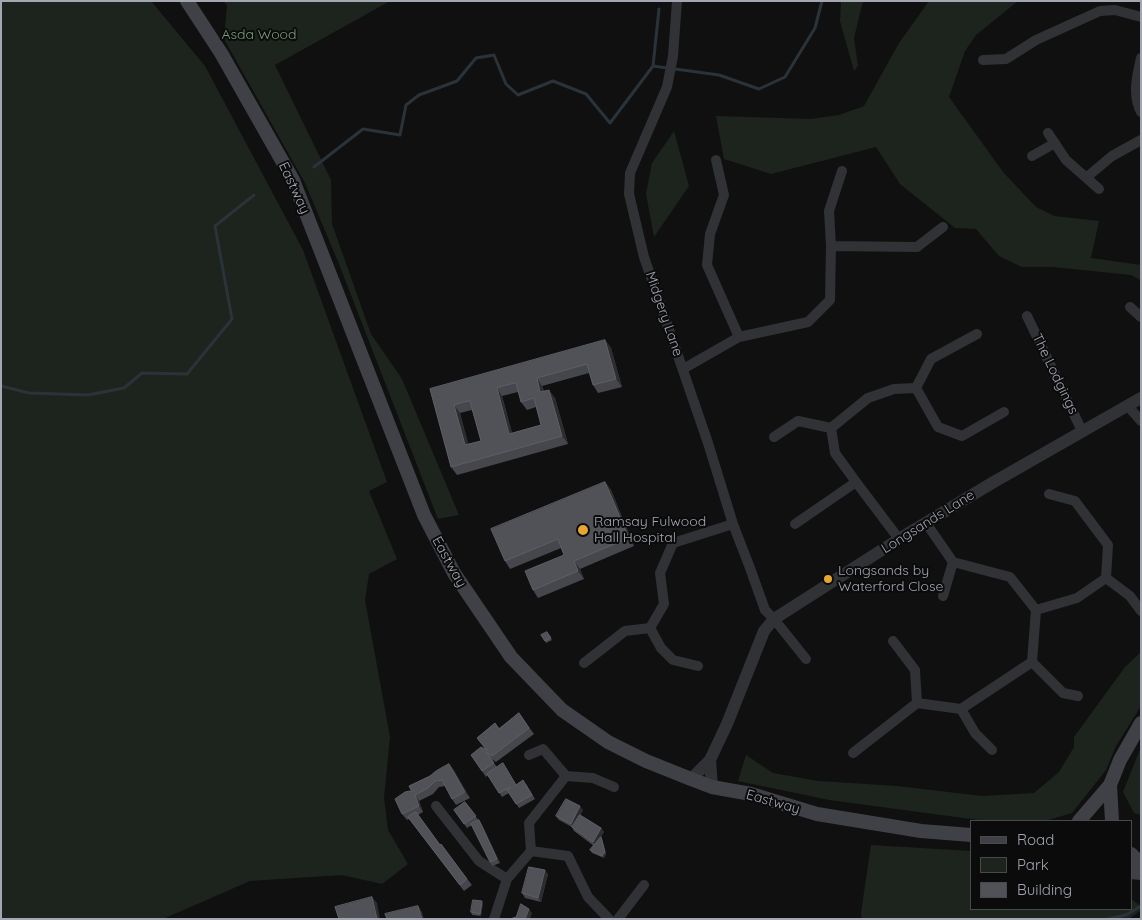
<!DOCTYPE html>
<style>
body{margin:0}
#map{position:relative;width:1142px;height:920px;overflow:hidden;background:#101011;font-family:Quicksand,sans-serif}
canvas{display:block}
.frame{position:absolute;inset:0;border:2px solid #a2a7b1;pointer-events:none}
.legend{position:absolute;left:970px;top:820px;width:162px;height:90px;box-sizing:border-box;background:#0b0b0c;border:1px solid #47494e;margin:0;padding:6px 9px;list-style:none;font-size:15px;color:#a2a7b1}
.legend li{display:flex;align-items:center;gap:10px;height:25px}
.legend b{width:25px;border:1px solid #47494e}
</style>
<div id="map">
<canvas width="1142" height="920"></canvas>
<div class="frame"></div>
<ul class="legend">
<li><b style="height:6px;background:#3f4146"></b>Road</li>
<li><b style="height:14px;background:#1d241d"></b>Park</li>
<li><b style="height:14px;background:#505257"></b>Building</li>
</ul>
</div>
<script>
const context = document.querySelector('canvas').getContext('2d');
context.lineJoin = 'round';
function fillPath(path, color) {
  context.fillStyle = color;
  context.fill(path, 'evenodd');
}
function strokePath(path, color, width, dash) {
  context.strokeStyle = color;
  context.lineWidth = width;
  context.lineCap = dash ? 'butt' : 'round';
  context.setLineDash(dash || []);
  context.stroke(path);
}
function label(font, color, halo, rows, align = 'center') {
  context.font = font + ' Quicksand,sans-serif';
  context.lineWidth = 4;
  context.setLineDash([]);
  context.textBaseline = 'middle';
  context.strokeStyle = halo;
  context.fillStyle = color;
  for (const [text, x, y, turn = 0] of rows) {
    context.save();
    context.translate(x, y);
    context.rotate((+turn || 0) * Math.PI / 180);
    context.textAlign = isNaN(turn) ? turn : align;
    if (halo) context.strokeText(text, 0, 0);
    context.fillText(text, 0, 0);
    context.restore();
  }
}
fillPath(new Path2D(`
 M1,1H151L205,66L303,250L387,482L369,491L397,559L369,574L365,600L390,737L384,798L388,830L408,864L382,884L342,875L250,881L163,919H1Z
 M223,1H390L275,65L331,180L332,224L371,334L402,379L459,515L438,519L339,264L305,183L224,39L227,5Z
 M841,1H863L854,38L858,66L854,71L840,21Z
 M929,1H1018L976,35L965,51L949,97L1003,172L1036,207L1054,216L1099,221L1091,258L1141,265V280L1131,275L1053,267H1022L999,256L976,229L955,228L900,184L876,147L771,174L724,159L716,116L811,119L839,115L864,106L899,43Z
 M674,131L689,186L654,237L646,194L652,163Z
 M1141,652V706L1116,746L1106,770L1072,813L1045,821H986L829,800L738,781L746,755L773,773L818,781L897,786L982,796L1034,793L1059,772L1074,747V737L1125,667Z
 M1141,747V815L1134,813L1123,792Z
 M871,845L971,851V909H1131V899L1141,906V910L1129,919H862L861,913Z`), '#1d241d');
strokePath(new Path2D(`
 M653,66L659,9
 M314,167L363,129L400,135L406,105L419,95L457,81L476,58L494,55L506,84L518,95L553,81L586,94L610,123L653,66L719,75L759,89L785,77L815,28L822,1
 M1,386L29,393L88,395L124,388L142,373L187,374L232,319L215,226L254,195
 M1107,919L1126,915L1141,906`), '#2a3339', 3);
strokePath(new Path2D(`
 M677,1L673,56L667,87L630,173L629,194L644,257L708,443L733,524L750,568L765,610L774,619L806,659
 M1141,58C1137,76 1132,95 1141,112
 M983,60L1006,59L1036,40L1100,11L1115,10L1141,17
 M1048,133L1066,160L1099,189
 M1032,156L1055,143
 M716,160L724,195L710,234L707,265L739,337
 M1087,177L1112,156L1141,140
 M831,246L917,247L943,227
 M1130,307L1141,317
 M1027,316L1082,431
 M683,369L739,337L808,322L830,300L831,246L829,211L842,171
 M916,388L938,427L962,436L1004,412
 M916,388L931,359L977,334
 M1127,405L1141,421
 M774,437L798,421L831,428
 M795,524L856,482
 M899,539L856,482L835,453L831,428L868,398L894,389L916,388
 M1106,578L1130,596L1141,611
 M943,596L953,562
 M1036,610L1077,598L1106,578L1108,545L1075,501L1049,494
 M650,628L661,648L673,660L698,666
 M893,641L915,670L917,703
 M1032,662L1063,693L1078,696
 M584,663L625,631L650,628L664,604L660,573L673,543L733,524
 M961,709L975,733L992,750
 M853,753L917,703L961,709L1032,662L1036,610L1010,577L953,562L926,523
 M529,755L543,749L566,776
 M436,806L479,861L507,879
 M531,851L529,823L566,776L593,778L614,787
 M494,919L507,879L531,851L568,856L588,897L609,919
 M618,919L644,885`), '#313236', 10);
strokePath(new Path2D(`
 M710,760L712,787
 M691,779L710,760L727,724L764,631L774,619L899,539L992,483L1141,398`), '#313236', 12);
strokePath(new Path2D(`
 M187,1L221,53L293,180L424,515L454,573L511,657L562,710L608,742L646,761L691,779L712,787L751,794L817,814L921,831L971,835
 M1110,785L1112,821
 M1079,821L1110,785L1120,760L1141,723
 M1131,854L1141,864
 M1131,872L1141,873`), '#3f4146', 14);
fillPath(new Path2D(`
 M605,340L611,348L622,387L598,393L593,385L589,373L542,386L544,391L555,398L568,444L457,475L451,467L430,389ZM518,392L521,402L527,410L536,407L541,425L512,433L502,396ZM472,410L481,441L468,444L460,413Z
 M605,482L611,490L634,546L580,569L584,579L538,598L533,590L564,555L561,548L510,569L505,561Z
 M547,632L552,640L546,643L541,635Z
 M519,713L534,734L496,762L490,758L497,767L503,763L516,785L526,784L535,799L519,808L509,793L502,797L488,775L486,777L471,755L486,750L477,738L495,723L499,728Z
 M449,764L470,798L456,805L452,799L445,786L439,787L433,794L419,801L423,812L418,815L440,845L472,885L464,891L409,819L407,820L402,814L412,792L430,776Z
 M465,802L482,825L500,863L492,866L490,862L472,825L467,828L454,810Z
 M583,810L580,815L601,828L604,832L600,838L602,839L606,854L604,858L592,853L590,850L594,846L574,831L572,827L559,820L556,816Z
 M548,874L541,902L525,898L522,893Z
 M483,903L481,916L472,915L471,912Z`), '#46474c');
fillPath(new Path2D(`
 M605,340L611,348L622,387L616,379Z
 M537,378L542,386L546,400L540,392Z
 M497,388L502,396L514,442L509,434Z
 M549,390L555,398L568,444L562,436Z
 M454,405L460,413L471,453L465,445Z
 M605,482L611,490L634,546L629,538Z
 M574,561L580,569L584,579L578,571Z
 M449,764L454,770L470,798L465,792Z
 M415,795L419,801L423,812L419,806Z
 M580,806L583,810L574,828L571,824Z
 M479,820L482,825L500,863L497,859Z
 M601,828L604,832L595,846L593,842Z
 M601,837L602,839L606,854L604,858L602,856Z
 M545,870L548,874L541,902L538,898Z
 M372,897L377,903L380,919H377Z
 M482,901L483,903L481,916L480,914Z
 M418,906L422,912L424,919H422Z
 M529,909L532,913L530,919H525Z`), '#2c2d30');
const building = new Path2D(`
 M605,340L616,379L593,385L587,364L537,378L540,392L549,390L562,436L451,467L430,389ZM516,383L521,402L534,398L541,425L509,434L497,388ZM470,401L481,441L465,445L454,405Z
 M605,482L629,538L574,561L578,571L533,590L525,571L564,555L558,539L505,561L491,529Z
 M547,632L551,638L545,641L541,635Z
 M519,713L529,728L492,756L486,752L494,763L482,771L471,755L481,747L487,750L477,738L495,723L499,729Z
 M503,763L516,785L523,780L532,795L516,804L507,790L511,787L499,793L487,774Z
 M449,764L465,792L452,799L442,780L435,781L428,788L415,795L419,806L402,814L395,799L405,792L410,791L412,792L409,786L430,776L436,771Z
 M566,799L580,806L571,824L556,816Z
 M465,802L476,816L464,824L454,810Z
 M416,812L440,845L441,844L467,879L460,885L408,817Z
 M580,815L601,828L593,842L572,827Z
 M479,820L497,859L490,862L471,824Z
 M601,837L605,852L602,856L590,850Z
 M529,867L545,870L538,898L522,893Z
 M372,897L377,919H339L335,907Z
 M473,900L482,901L480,914L471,912Z
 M521,904L529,909L525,919H510L516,917Z
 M418,906L422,919H387L385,914Z`);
fillPath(building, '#505257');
strokePath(building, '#5d5f65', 1);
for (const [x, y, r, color] of [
 [583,530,6,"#e7a532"],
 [828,579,5,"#e7a532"]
]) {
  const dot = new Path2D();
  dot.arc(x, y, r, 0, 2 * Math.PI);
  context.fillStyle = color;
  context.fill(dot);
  strokePath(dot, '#0b0b0c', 2);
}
label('14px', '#799c7a', '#0b0b0c', [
 ["Asda Wood",259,35]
]);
label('14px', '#a2a7b1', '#0b0b0c', [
 ["Eastway",294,188,65],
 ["Midgery Lane",664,314,71],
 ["The Lodgings",1055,374,64],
 ["Longsands Lane",928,522,-32],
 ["Eastway",449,562,61],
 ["Eastway",773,802,16]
]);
label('14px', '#a2a7b1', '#0b0b0c', [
 ["Ramsay Fulwood",594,522],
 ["Hall Hospital",594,538],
 ["Longsands by",838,571],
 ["Waterford Close",838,587]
], 'left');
</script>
